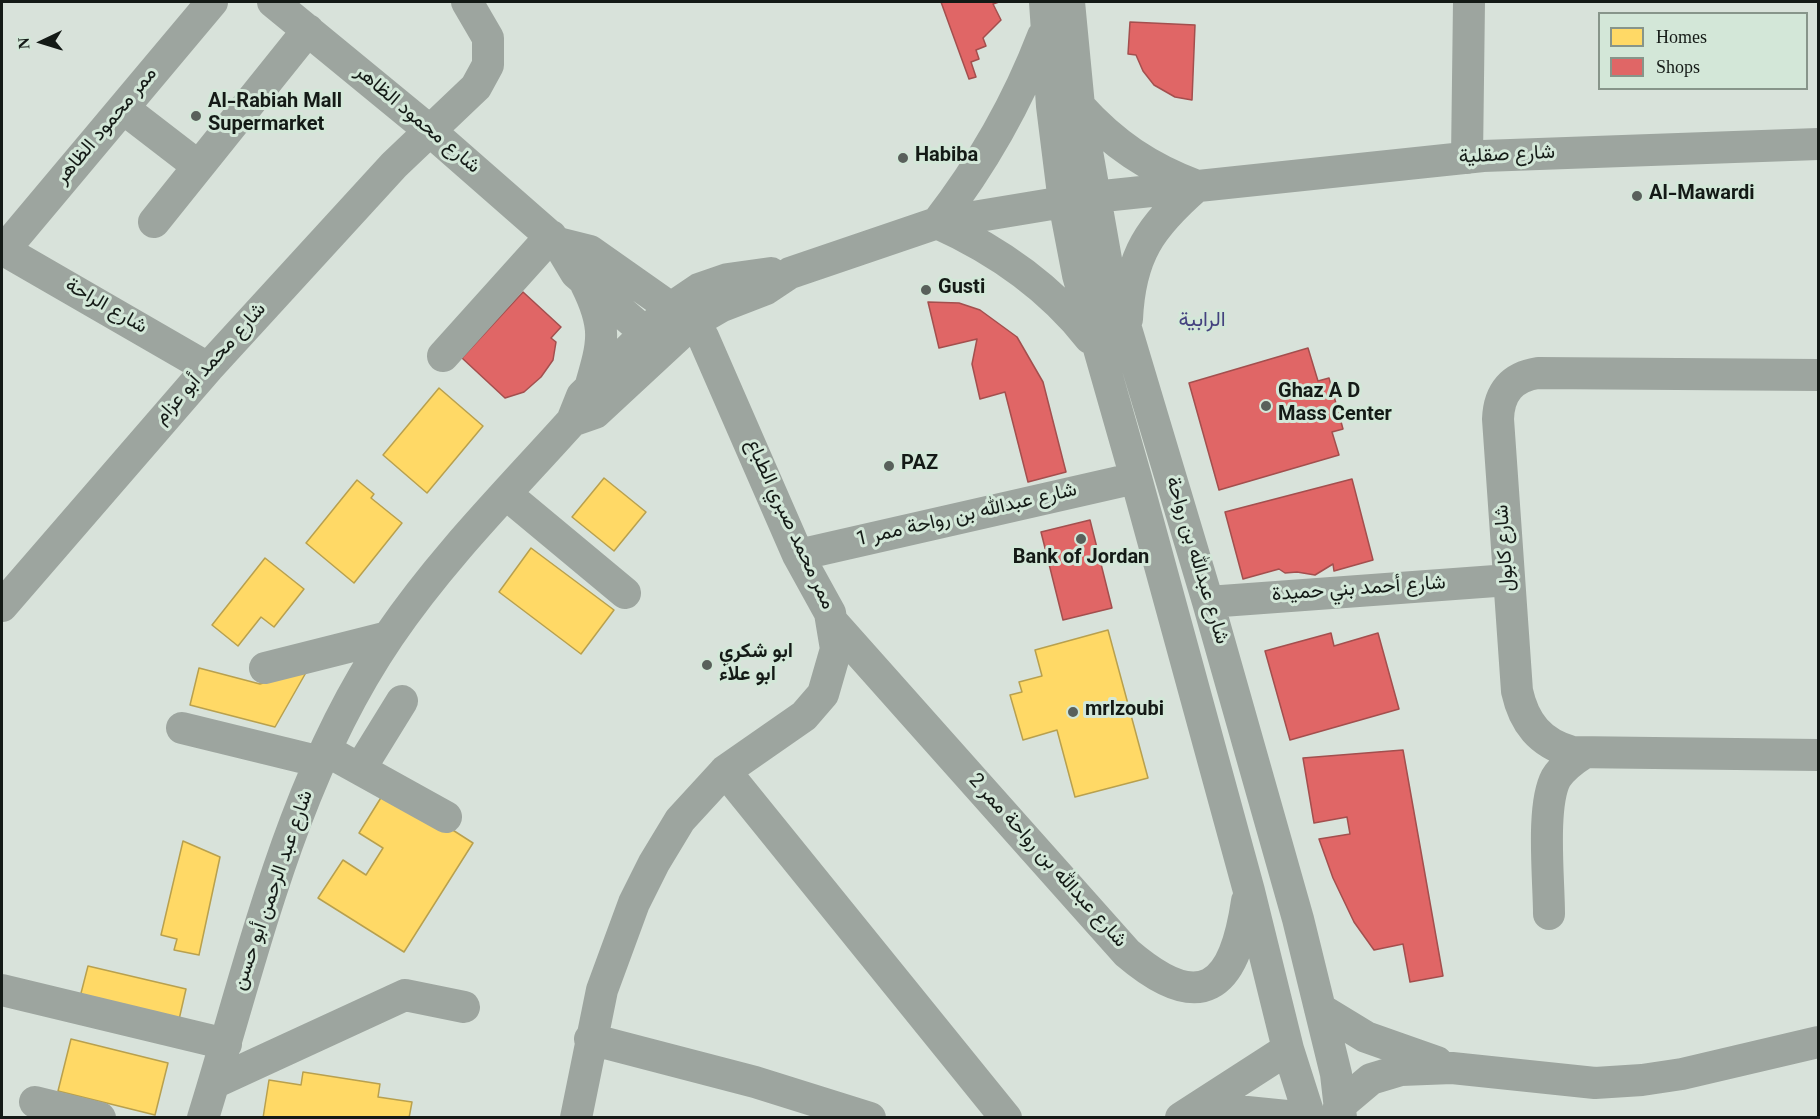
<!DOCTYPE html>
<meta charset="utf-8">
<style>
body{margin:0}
#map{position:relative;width:1820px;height:1119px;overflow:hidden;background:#d8e2da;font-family:Georgia,serif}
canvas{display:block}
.frame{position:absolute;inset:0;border:3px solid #141a16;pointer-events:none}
.legend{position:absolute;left:1598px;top:12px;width:210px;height:78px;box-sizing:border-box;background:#d3e7d8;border:2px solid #87958a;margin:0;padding:8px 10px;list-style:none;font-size:18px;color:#141a16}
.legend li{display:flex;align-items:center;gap:12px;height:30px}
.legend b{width:30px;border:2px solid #87958a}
.north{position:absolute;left:12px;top:12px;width:60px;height:60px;-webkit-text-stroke:4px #d3e7d8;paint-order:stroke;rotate:266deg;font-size:16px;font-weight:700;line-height:24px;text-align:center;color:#141a16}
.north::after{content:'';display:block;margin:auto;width:21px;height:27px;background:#141a16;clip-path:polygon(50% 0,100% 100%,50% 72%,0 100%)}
</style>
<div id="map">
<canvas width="1820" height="1119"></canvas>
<div class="frame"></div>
<ul class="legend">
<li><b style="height:16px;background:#ffd966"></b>Homes</li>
<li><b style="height:16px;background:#e06666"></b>Shops</li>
</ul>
<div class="north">N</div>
</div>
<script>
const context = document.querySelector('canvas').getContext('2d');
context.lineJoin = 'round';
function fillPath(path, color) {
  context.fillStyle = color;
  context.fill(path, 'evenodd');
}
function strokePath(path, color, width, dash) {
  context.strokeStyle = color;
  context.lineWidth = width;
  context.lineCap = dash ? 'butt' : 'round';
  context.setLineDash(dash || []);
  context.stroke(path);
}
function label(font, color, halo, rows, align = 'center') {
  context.font = font + ' Georgia,Vazirmatn,serif';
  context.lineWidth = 6;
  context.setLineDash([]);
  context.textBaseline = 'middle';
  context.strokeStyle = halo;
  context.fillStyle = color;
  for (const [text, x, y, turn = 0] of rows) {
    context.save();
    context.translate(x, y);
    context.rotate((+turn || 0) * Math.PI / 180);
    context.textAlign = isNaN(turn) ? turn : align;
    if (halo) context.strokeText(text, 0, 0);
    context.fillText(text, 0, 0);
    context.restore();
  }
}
const homes = new Path2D(`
 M439,388L483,426L427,493L383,455Z
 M604,478L646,512L614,551L572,517Z
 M357,480L374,494L371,498L402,523L354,583L306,543Z
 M531,548L614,610L581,654L499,592Z
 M265,558L304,589L274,627L261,617L238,646L212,625Z
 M1108,630L1148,778L1075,797L1057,730L1023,740L1010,695L1022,692L1019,682L1042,676L1035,650Z
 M199,668L260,684L308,669L275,727L190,705Z
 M387,788L473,843L404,952L318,898L343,860L366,875L383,848L359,833Z
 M183,841L220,857L199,955L174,950L177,939L161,935Z
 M88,966L186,989L178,1024L79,1001Z
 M71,1039L168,1063L155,1115L58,1091Z
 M303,1072L380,1084L378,1097L412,1102L409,1118H263L269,1080L301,1085Z`);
fillPath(homes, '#ffd966');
strokePath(homes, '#b8a04e', 1.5);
const shops = new Path2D(`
 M941,2H999L993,4L1001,20L983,38L986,46L976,50L979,59L971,62L976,77L969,79Z
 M1130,22L1195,25L1192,100L1175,97L1154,85L1143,71L1136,55L1128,54Z
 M523,292L561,327L551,338L556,342L553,360L541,377L524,392L505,398L462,358Z
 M928,302L959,303L980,310L1017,337L1043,382L1066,472L1028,482L1005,392L980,399L972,364L977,339L939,348Z
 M1308,348L1318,381L1329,378L1343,429L1332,432L1339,455L1219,490L1189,383Z
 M1352,479L1373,560L1334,571L1333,564L1315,575L1297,572L1285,573L1279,569L1243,579L1225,512Z
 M1090,520L1112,608L1063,620L1041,532Z
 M1331,633L1334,646L1378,633L1399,709L1290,740L1265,651Z
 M1403,750L1443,976L1410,982L1403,944L1374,950L1354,922L1333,878L1319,839L1350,834L1347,817L1314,823L1303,758Z`);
fillPath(shops, '#e06666');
strokePath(shops, '#a34f4e', 1.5);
strokePath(new Path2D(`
 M273,2L429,130L558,243L576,273L661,346
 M1045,2L1052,106L1064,202L1078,275L1136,478L1249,891L1288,1049L1310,1118
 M1069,2L1079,106L1107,265L1208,602L1298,919L1336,1074L1341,1118
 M1043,36C1017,104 982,165 937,223C997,250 1049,286 1090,338
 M1079,106C1113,144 1149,168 1197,186C1150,227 1130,255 1127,319
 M124,109L198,166
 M1467,158L1469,2
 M154,222L308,30
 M558,243L590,251L671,308L703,337L798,555L830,613L836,649L823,694L804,716L725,771L680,820L654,863L634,903L602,990L576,1118
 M2,249L208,368
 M4,250L212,2
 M586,284C608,328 603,343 590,388
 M443,356L551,236
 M1818,375L1538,373C1512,377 1499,392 1498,419L1517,691C1524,723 1540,743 1572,752L1818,755
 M572,421L595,413L691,324L722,306L766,289L790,273L937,223L1094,197L1483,156L1818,144
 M506,494L625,593
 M798,555L1136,478
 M1208,602L1509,580
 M2,606L208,368L394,165L476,87L488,65V38L467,2
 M834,624L1127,953C1201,1016 1234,989 1247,901
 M265,668L388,637
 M182,728L321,762
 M327,751L446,817
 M360,769L402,701
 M725,771L1006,1118
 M1549,914C1549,880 1541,806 1556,778C1563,767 1573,760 1584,753
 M2,990L226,1044
 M1320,1009L1366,1037L1437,1062
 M590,1039L755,1082L870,1118
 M214,1083L405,995L464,1007
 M35,1102L100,1118
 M1339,1106L1371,1079L1401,1070L1452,1068L1595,1083L1642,1080L1682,1074L1818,1042
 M203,1118C254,954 291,780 389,636C442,558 509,491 572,421L582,396L671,308L699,289L728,279L771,273
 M1181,1118L1288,1049
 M1191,1118L1247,1112L1307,1118`), '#9da59f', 32);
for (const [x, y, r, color] of [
 [196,116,6,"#59605b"],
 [903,158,6,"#59605b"],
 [1637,196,6,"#59605b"],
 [926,290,6,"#59605b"],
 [1266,406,6,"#59605b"],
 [889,466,6,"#59605b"],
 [1081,539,6,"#59605b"],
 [707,665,6,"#59605b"],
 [1073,712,6,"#59605b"]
]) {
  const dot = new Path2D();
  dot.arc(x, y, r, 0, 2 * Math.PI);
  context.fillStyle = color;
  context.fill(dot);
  strokePath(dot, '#d3e7d8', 2);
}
label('bold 20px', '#141a16', '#d3e7d8', [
 ["Al-Rabiah Mall",208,104],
 ["Supermarket",208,127],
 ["Habiba",915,158],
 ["Al-Mawardi",1649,196],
 ["Gusti",938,290],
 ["Ghaz A D",1278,394],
 ["Mass Center",1278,417],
 ["PAZ",901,466],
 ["Bank of Jordan",1081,560,"center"],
 ["ابو شكري",719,654],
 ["ابو علاء",719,677],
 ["mrlzoubi",1085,712]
], 'left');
label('20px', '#141a16', '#d3e7d8', [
 ["شارع محمود الظاهر",416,121,40],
 ["ممر محمود الظاهر",108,127,-50],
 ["شارع صقلية",1507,157,-3],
 ["شارع الراحة",105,308,30],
 ["شارع محمد أبو عزام",212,365,-48],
 ["شارع عبدالله بن رواحة ممر 1",967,517,-13],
 ["ممر محمد صبري الطباع",788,525,65],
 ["شارع كابول",1507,548,-94],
 ["شارع عبدالله بن رواحة",1195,561,73],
 ["شارع أحمد بني حميدة",1359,591,-4],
 ["شارع عبدالله بن رواحة ممر 2",1046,862,48],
 ["شارع عبد الرحمن أبو حسن",275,891,-71]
]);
label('21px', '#44427f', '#d3e7d8', [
 ["الرابية",1202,323]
]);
</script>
